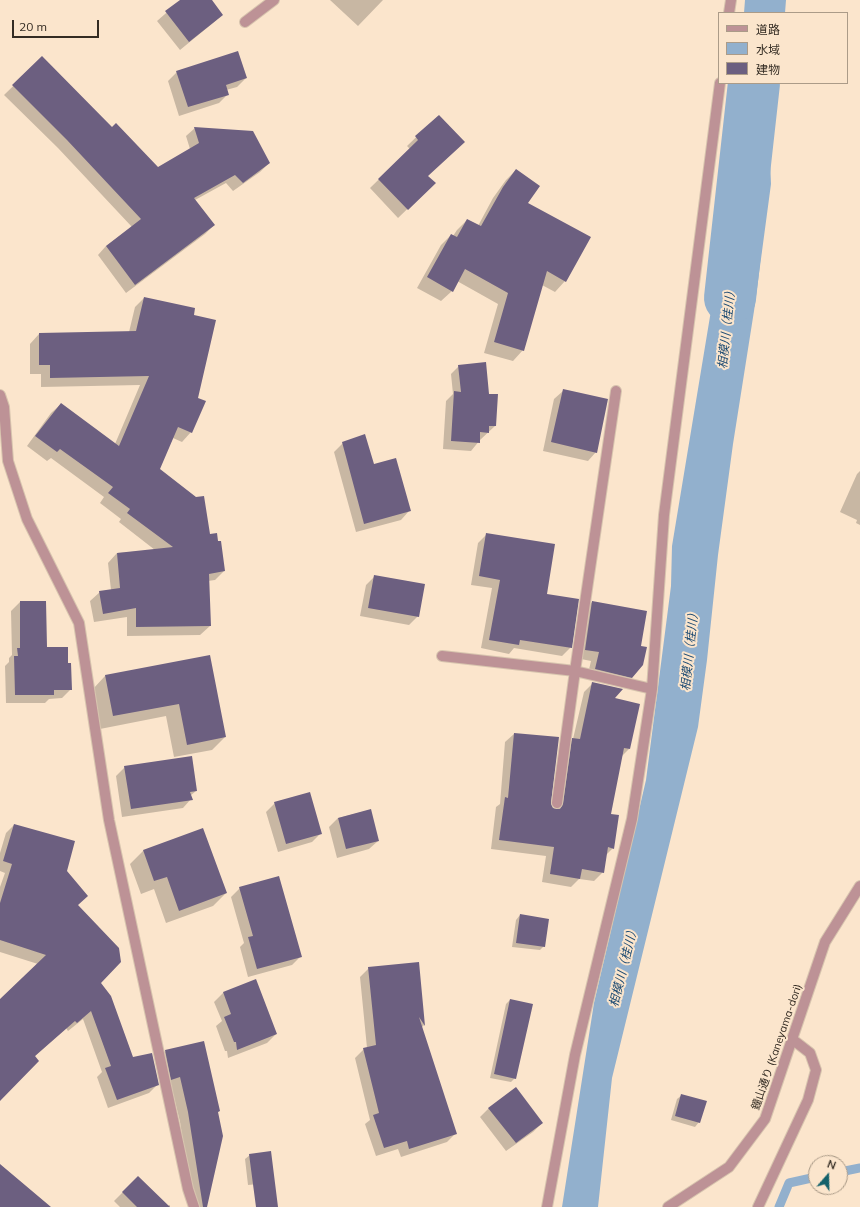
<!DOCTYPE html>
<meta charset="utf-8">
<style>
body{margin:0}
#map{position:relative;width:860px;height:1207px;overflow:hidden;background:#fbe5cc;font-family:Mulish,"Noto Sans JP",sans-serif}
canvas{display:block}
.legend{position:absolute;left:718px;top:12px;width:130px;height:72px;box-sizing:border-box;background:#fbe5cc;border:1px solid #ab9b88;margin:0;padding:5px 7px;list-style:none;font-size:12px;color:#342c23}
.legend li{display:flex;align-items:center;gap:8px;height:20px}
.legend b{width:20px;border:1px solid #ab9b88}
.north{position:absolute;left:808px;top:1155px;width:40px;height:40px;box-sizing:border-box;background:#fbe5cc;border:1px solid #ab9b88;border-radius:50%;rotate:20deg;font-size:11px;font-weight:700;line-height:16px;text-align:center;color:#342c23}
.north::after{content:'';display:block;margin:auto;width:14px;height:18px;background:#13616b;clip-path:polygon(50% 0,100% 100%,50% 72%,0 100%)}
.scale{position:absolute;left:12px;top:20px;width:87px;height:18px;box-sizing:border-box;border:2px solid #342c23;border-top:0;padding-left:5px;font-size:12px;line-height:14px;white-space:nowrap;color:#342c23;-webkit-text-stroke:3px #fbe5cc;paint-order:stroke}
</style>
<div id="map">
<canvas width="860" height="1207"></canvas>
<ul class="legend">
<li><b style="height:5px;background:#bd9296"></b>道路</li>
<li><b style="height:11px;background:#92b0cd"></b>水域</li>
<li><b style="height:11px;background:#6c5f80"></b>建物</li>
</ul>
<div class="north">N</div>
<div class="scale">20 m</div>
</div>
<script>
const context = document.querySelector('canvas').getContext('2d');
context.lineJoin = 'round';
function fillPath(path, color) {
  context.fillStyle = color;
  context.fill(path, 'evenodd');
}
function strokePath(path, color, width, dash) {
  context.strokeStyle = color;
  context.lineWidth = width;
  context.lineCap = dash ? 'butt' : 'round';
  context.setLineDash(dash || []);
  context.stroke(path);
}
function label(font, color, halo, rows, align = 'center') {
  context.font = font + ' Mulish,"Noto Sans JP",sans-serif';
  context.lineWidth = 4;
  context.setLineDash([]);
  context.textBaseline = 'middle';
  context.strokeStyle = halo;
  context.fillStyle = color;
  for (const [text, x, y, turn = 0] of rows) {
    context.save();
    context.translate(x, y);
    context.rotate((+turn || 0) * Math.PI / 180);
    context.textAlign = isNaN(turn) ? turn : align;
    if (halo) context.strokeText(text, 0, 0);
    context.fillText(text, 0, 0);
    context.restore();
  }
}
fillPath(new Path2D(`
 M745,0H786L785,13H744Z
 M736,83H776L769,135L771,184L754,311L733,444L718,555L707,660L698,727L612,1078L598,1207H562L594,1003L646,780L671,586L672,546L723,238L740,225L746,191L733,186L735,179L726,165Z`), '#92b0cd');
fillPath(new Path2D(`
 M181,0H210L222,15L213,23L180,50L157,21Z
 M330,0H383L358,26Z
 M42,58L112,129L158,169L190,149L186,136L195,128L269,163L260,172L233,191L226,183L195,200L214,225L205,234L126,293L98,255L106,246L132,227L58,148L4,95Z
 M177,72L246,78L237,87L226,90L228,94L219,103L179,116L168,81Z
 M438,116L425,192L398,218L370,188L410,149L407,146Z
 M516,170L527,203L565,281L555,292L542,285L523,350L513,361L484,353L498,304L457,281L452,291L441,301L417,288L441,245L451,235L453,236L457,230L467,220L478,226L493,198L506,180Z
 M144,298L193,316L197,399L191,432L182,442L173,438L158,469L209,535L224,571L215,580L208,581L210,626L200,635L127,636V617L94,622L90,601L100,592L111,590L108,563L117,553L155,550L119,522L121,519L100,503L104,497L51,458L47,461L27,446L51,413L61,404L115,444L140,385L41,387V374H30V344L39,334L129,332L135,307Z
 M459,366L488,394L495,426L480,440L471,451L443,449L446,401L453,394L451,374Z
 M563,391L596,452L588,461L543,451L554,399Z
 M343,443L409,511L401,520L356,532L334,452Z
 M860,471V525L856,523L857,520L840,512L857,474Z
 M487,534L546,595L571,647L562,656L514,648L509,654L481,648L492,588L471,585L478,543Z
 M375,576L418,616L409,625L360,616L366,585Z
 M20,602L46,648L67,664L71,689L62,698L49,699L45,703H6L5,666L9,662V658L12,655L11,611Z
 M592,602L631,677L622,686L587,678L591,661L576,658L583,611Z
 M209,656L225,737L212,750L174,757L166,716L100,729L93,689L105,676Z
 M593,683L613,698L629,749L621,757L610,815L613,848L606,855L603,872L594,881L579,879L571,887L542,882L546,856L491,849L496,807L500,804L505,742L514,734L552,809L555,810L564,748L573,739L584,692Z
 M125,767L196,791L190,796L191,799L183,808L122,817L116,776Z
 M275,803L321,833L312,842L278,852L266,812Z
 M370,810L378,841L369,849L337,858L329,827L338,818Z
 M14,825L66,871L77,905L99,982L132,1058L158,1084L149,1093L108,1108L97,1077L102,1072L83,1019L68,1031L66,1028L34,1057L0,1099V1000L38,964L0,952V887L5,873L0,871V853L6,833Z
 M202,829L226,893L213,906L166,923L154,889L141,894L130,864L143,851Z
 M240,888L301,956L292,965L248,977L240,947L244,943L231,897Z
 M520,915L544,946L540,950L512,947L516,920Z
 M418,963L424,1025L421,1028L455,1134L447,1142L401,1157L398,1149L376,1156L365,1124L370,1120L355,1058L364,1049L367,1048L360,977L369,968Z
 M256,981L276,1034L267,1043L228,1058L227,1051H225L216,1026L222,1021L214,1002L223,993Z
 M510,1000L515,1078L511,1082L490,1078L506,1004Z
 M165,1051L219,1111L217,1113L206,1207H193L180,1122L171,1085L163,1088L157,1059Z
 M682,1095L699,1122L695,1127L671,1120L677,1099Z
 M489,1108L542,1123L533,1132L506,1151L480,1117Z
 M250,1155L269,1183L248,1185L245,1159Z
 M138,1177L167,1206L170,1205V1207H120L114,1201Z`), '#0003');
strokePath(new Path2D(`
 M840,1172L860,1168
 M779,1207L789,1183L816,1177`), '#92b0cd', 9);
strokePath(new Path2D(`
 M730,298L754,83`), '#92b0cd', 52);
fillPath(new Path2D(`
 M180,0H212L223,15L189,42L165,11Z
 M238,51L247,78L226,85L229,95L188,107L176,71Z
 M42,56L112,127L116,123L158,167L199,143L194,127L253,131L270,163L243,183L235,175L194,198L215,225L135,285L106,246L141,219L67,140L12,85Z
 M439,115L465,142L428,176L436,183L408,210L378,179L418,140L415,136Z
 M516,169L540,186L528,203L591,237L566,282L547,271L524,351L494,342L508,293L465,269L453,292L427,277L451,234L457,237L467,219L481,226L503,187Z
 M144,297L195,308L194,315L216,320L198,398L206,401L192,433L178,427L160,469L196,497L204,496L210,534L217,533L218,541H221L225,571L209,574L211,626L136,627V608L103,614L99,591L120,588L117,553L173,547L127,513L130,509L108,493L113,487L60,449L57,452L35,436L61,403L119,446L149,376L50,378V365H39V333L136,331Z
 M486,362L489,394H498L496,426H489V433L480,432V443L451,441L454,391L461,392L458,365Z
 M563,389L608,399L597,453L551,442Z
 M365,434L374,464L396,458L411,511L364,524L342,442Z
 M486,533L555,544L547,594L579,599L572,648L520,640L519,645L489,640L500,580L479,576Z
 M374,575L425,584L419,617L368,608Z
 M20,601H46L47,647H68V663H71L72,690H54V695H15L14,656H18L17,648H20Z
 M592,601L647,611L641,646L647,647L643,665L632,678L595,669L599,652L585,650Z
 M210,655L226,737L187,745L179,704L113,716L105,675Z
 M592,682L623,689L615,698L640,704L630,749L624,748L611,814L619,815L614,849L608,847L604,873L582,869L580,879L550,874L554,847L499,840L505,797L508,798L514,733L559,737L551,803L553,808L560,809L563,804L572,738L580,739Z
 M192,756L197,791L190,792L193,800L131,809L124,766Z
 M310,792L322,834L286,844L274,802Z
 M371,809L379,841L346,849L338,818Z
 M14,824L75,841L67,871L88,896L78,905L119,948L121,962L101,983L111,996L133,1057L152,1053L159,1085L117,1100L105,1068L111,1066L91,1011L77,1023L75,1021L35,1056L39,1061L0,1101V999L46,955L0,940V903L12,864L3,861Z
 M203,828L227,893L179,911L167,877L154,881L143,850Z
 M279,876L302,957L257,969L248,937L253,936L239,887Z
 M520,914L549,919L545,947L516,943Z
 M419,962L425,1026L419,1017L457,1134L409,1149L407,1141L384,1148L373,1115L379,1113L363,1048L376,1045L368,967Z
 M256,979L277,1034L237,1050L236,1042H234L224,1017L231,1014L223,992Z
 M510,999L533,1004L516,1079L494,1074Z
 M204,1041L220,1111L218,1112L223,1136L207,1207H203L188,1112L180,1077L171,1080L165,1050Z
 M516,1087L543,1123L516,1143L488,1108Z
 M681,1094L707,1101L700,1123L675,1116Z
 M271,1151L278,1207H256L249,1154Z
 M0,1164L51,1207H0Z
 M138,1176L170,1207H137L122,1192Z`), '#6c5f80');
const minor = new Path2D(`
 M729,13L731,0
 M245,22L274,0
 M0,395L4,407L8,461L27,519L79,623L109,820L188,1189L194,1207
 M442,656L575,671L652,689
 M557,803L575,671L616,391
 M547,1207L575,1055L632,819L652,689L664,515L720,83
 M668,1207L729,1167L765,1119L825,942L860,886
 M758,1207L808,1100L816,1070L810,1053L792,1039`);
strokePath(minor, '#d7c4ae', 12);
strokePath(minor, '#bd9296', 10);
label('11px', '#342c23', '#fbe5cc', [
 ["鐘山通り (Kaneyama-dori)",777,1047,-71]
]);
label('italic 12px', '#1d4b73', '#fbe5cc', [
 ["相模川（桂川）",727,327,-84],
 ["相模川（桂川）",690,649,-84],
 ["相模川（桂川）",624,966,-76]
]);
</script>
